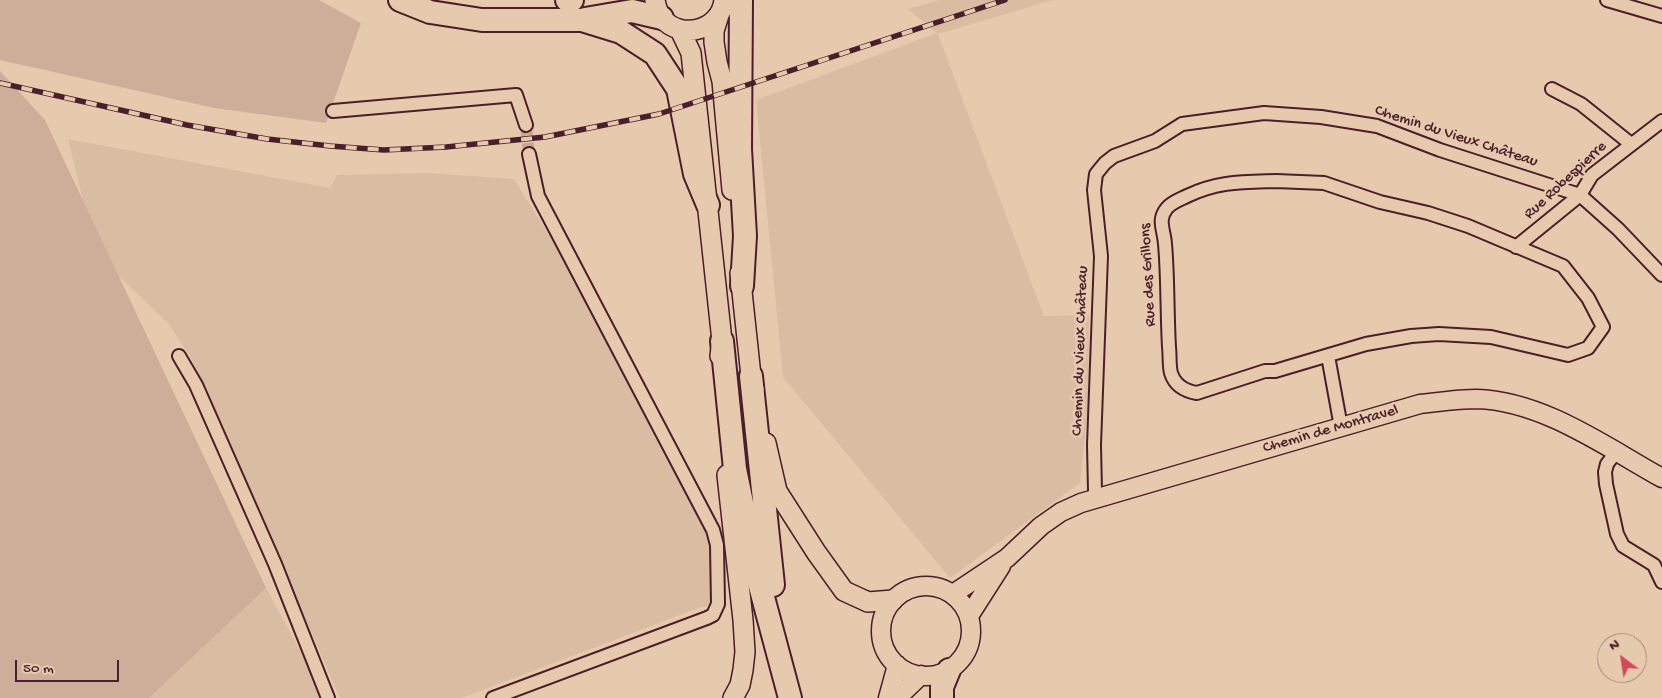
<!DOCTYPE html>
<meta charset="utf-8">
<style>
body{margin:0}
#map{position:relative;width:1662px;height:698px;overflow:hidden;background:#e7caae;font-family:"Gochi Hand",sans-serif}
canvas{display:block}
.north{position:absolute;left:1597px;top:633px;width:50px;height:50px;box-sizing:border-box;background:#e7caae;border:1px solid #a8867a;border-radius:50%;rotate:329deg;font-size:14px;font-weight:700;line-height:20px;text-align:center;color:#4a1f2b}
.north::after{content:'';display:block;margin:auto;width:18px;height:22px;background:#d1495b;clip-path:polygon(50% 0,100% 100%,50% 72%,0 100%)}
.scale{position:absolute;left:15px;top:660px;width:104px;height:22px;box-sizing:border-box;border:2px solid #4a1f2b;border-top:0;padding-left:6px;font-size:15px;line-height:18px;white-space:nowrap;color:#4a1f2b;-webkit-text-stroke:4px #e7caae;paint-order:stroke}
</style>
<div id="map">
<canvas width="1662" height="698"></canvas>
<div class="north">N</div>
<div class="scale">50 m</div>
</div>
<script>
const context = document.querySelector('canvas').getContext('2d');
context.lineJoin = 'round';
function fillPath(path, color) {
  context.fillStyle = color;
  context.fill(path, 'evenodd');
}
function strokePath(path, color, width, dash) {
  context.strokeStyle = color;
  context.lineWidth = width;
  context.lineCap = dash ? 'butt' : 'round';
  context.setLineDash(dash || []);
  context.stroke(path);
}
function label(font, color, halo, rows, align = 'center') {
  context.font = font + ' "Gochi Hand",sans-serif';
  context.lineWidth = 5;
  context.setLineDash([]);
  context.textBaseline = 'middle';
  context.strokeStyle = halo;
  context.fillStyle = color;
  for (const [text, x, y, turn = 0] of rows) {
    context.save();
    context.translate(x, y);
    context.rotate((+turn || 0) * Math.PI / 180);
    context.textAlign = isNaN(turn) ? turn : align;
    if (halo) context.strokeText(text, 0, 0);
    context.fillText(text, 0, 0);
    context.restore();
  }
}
fillPath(new Path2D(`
 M939,0H1053L938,34L1044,316L1089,315L1088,405L1080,483L950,578L783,377L756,100L937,33L908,9Z
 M68,139L330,188L337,175L427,173L514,179L557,248L713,547L711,605L696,609L462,698H340L192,360L168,323L96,254Z
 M266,588L314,676L323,698H149Z`), '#dabca3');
fillPath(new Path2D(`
 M0,0H319L361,23L326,123L214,108L0,60Z
 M0,71L45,120L266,588L149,698H0Z`), '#ceae99');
strokePath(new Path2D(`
 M526,125L529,154`), '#c8a894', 12, [12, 6]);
const street = new Path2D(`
 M1607,0L1662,16
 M1552,89L1581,104L1631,144
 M333,111L516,95L526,125
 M1276,181L1324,183L1380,202L1428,213L1468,226L1563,266L1588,298L1603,327L1588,348L1568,355L1491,337L1439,334L1411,336L1366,344L1275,371H1265L1197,393C1185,391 1175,386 1171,373C1169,366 1170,355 1169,347C1167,312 1168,278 1165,244C1164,229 1157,220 1167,208C1172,202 1181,199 1187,196C1218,181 1243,182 1276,181Z
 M1516,247L1580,195L1592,175L1662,121
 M179,356L196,385L275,564L328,698
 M1328,356L1341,427
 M1616,452L1607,464L1605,472L1606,484L1617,534L1623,546L1654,565L1662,582
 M1097,497L1095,491L1094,445L1101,256L1094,190L1096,174L1105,163L1114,156L1155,141L1182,124L1264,113L1321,117L1377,126L1440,150L1580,195L1618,229L1662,275
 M493,698L707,618L713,615L718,604L717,545L713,530L538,196L529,154`);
const secondary = new Path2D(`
 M881 631a45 45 0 1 1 90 0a45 45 0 1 1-90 0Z
 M953,594L1007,558L1041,526L1061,512L1081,503L1420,404C1439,402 1458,399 1477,399C1543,401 1606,447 1662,478
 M969,616L1001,566
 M888,698L897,665
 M897,698L921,675`);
const primary = new Path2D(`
 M655,0C656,6 658,13 662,18C681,41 721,30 724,0
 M719,15L714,31V42L717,62L722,81L732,190
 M680,30L691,53L722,341L720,356
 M740,273L751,376L754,389
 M766,443L777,491L816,552L844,591L868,602L893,600
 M727,475L743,620L745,652L743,670L740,685L733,698`);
const highway = new Path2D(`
 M400,0L430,12L482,20H582L621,32L655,54L678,89L695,174L708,205
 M567,0H572
 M741,0L740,149L745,236L742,286
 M585,19L632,11L662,18
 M722,341L735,469L756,571L790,698
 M751,376L773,585
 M942,698V687L949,670`);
strokePath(street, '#4a1f2b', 16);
strokePath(secondary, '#4a1f2b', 21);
strokePath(primary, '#4a1f2b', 22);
strokePath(highway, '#4a1f2b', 26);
strokePath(street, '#e7caae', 12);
strokePath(secondary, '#e7caae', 18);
strokePath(primary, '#e7caae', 19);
strokePath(highway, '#e7caae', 22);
const rail = new Path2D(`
 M0,83L187,125L267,139L330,146L384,150L446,147L545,137L659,114L1005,0`);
strokePath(rail, '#4a1f2b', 5.5);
strokePath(rail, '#e7caae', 4, [11]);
label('16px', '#4a1f2b', '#e7caae', [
 ["Chemin du Vieux Château",1456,137,18],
 ["Rue Robespierre",1566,181,-43],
 ["Rue des Grillons",1149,275,-93],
 ["Chemin du Vieux Château",1081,351,-88],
 ["Chemin de Montravel",1331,430,-16]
]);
</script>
